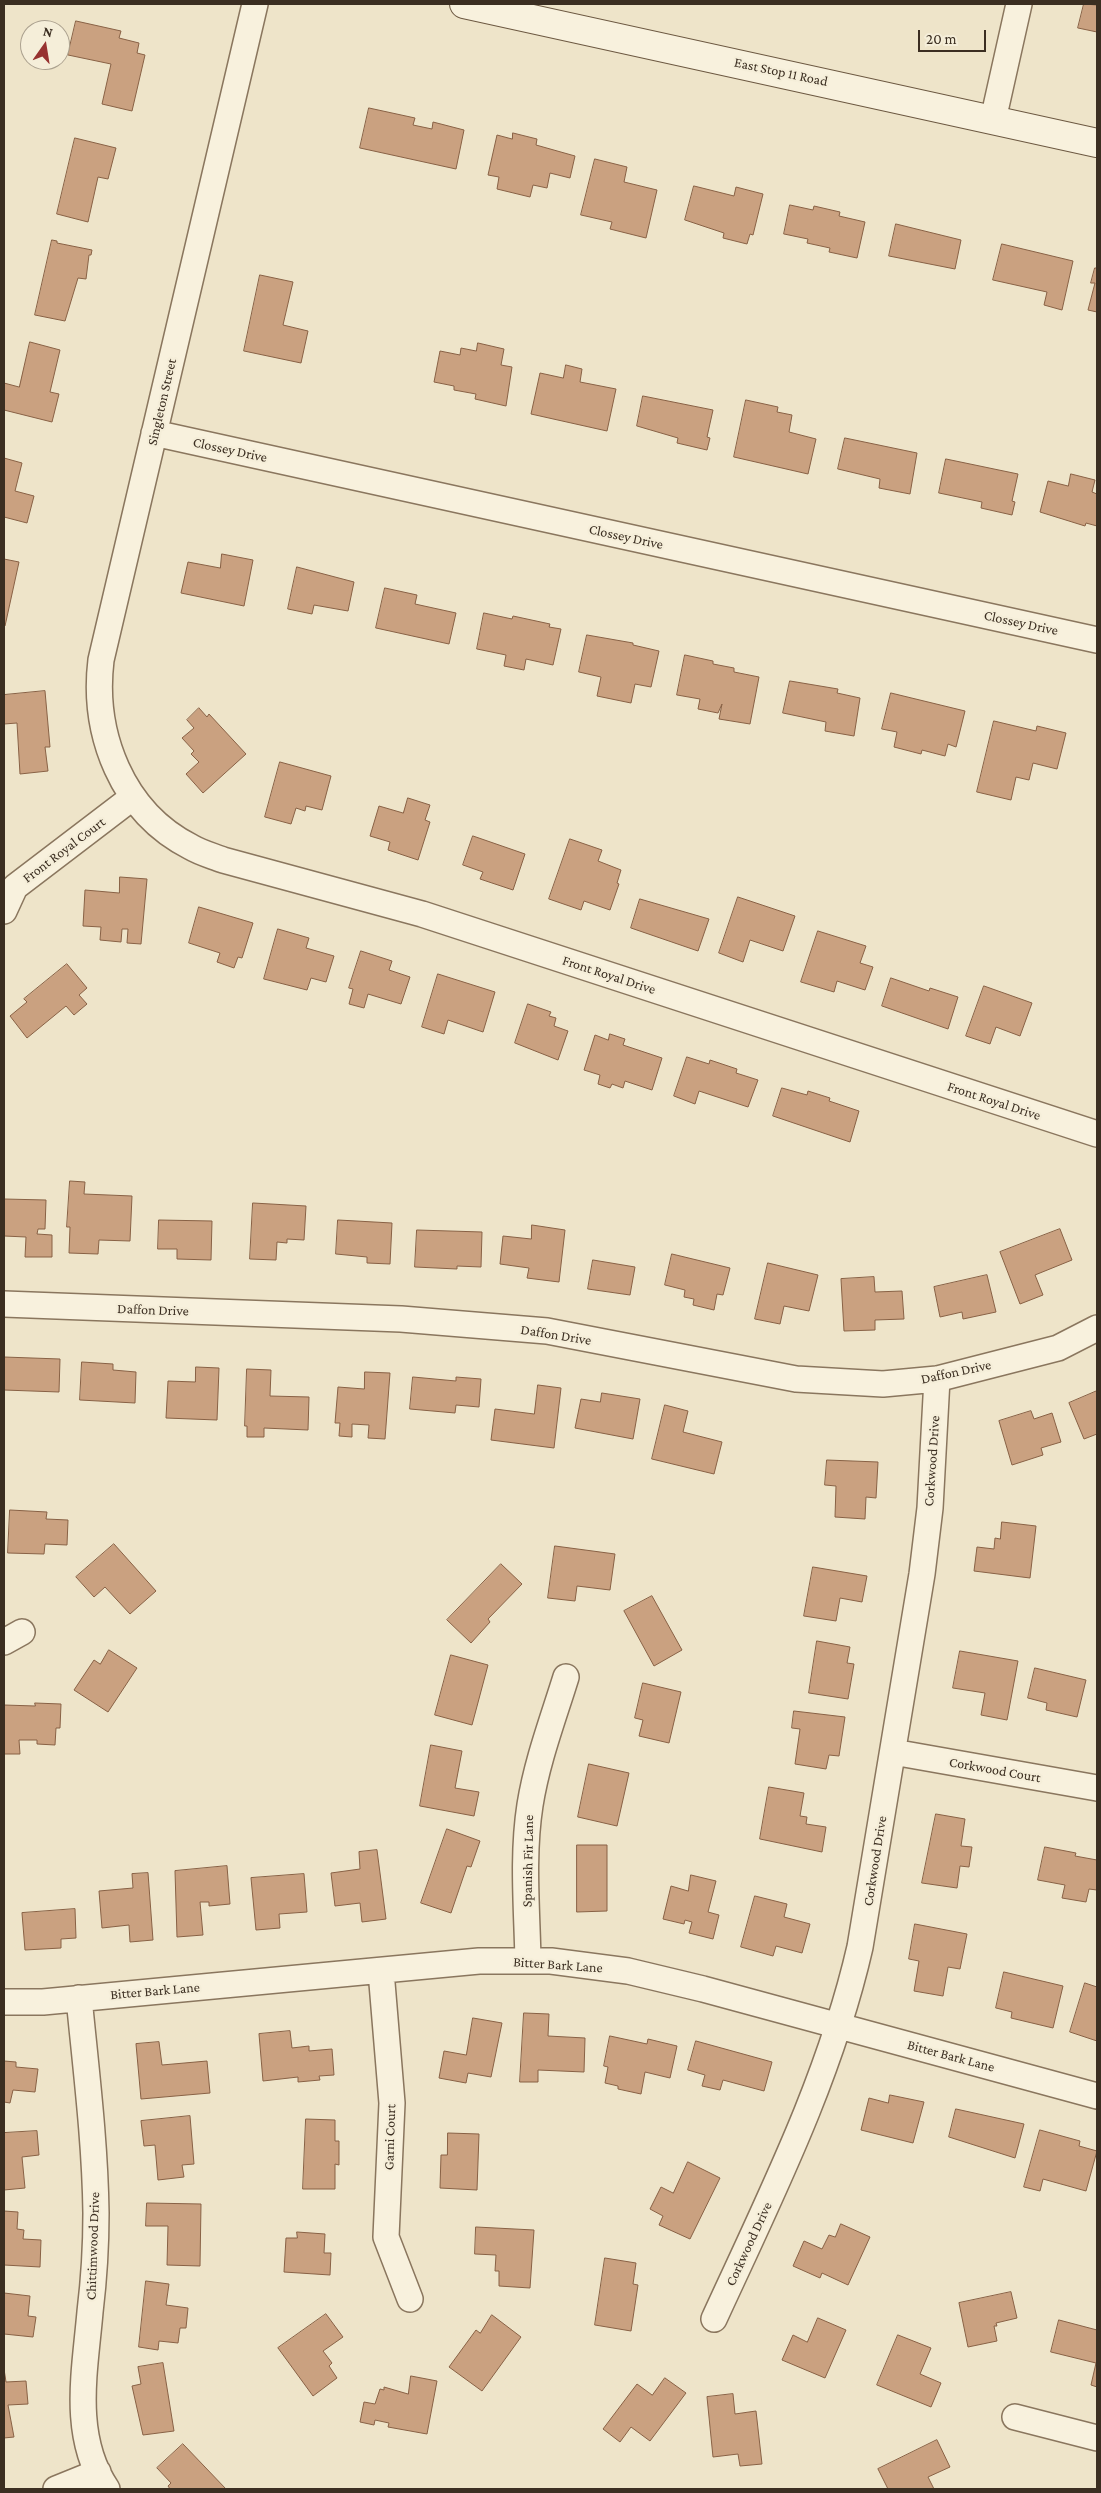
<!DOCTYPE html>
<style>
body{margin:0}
#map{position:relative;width:1101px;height:2493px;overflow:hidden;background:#eee4c9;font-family:"Crimson Pro",serif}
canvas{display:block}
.frame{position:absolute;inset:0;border:5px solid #3b2e21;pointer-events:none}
.north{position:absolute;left:20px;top:20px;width:50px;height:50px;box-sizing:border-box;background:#f5eed9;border:1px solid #aba18f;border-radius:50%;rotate:13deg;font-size:14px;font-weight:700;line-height:20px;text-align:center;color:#3b2e21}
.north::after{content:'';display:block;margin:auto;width:18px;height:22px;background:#973230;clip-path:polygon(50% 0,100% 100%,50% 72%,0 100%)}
.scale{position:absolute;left:918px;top:30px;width:68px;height:22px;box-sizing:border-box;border:2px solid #3b2e21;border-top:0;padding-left:6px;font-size:15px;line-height:18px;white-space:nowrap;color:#3b2e21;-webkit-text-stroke:4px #f5eed9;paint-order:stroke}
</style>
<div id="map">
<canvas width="1101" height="2493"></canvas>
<div class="frame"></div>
<div class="north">N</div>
<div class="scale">20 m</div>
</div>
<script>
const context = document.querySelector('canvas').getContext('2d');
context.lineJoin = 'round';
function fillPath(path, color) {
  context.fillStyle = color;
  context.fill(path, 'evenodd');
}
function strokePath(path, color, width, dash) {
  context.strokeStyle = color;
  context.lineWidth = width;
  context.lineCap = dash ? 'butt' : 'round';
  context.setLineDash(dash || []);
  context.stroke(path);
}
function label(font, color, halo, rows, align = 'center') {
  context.font = font + ' "Crimson Pro",serif';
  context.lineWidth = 4.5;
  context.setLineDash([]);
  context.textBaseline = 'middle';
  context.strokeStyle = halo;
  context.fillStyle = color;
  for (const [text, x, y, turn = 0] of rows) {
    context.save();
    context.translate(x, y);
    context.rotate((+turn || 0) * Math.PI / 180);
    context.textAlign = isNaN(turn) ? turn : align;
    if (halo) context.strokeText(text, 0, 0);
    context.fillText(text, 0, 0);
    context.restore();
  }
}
const building = new Path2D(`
 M1084,4L1097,5V32L1078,28Z
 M76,21L121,31L119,38L139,43L137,53L145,55L132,111L102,104L111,64L68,55Z
 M369,108L415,118L413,125L432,129L433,122L464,130L456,169L360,148Z
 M513,133L537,139L536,145L575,156L570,178L550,173L547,188L533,185L530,197L497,189L499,177L488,175L497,135L512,139Z
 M75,138L116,148L108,179L98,177L88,222L57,214Z
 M595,159L627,167L624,182L657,190L646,238L610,229L612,222L581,215Z
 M694,186L734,196L736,187L763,194L753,235L750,234L747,244L723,238L724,233L685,220Z
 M790,205L813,210L814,206L840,212L839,216L865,222L857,258L829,252L830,248L807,243L808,239L784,234Z
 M896,224L961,240L955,269L889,256Z
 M52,240L57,241V243L92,250L91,255H89L86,279L78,278L65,321L35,315Z
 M1002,244L1073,261L1062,310L1044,305L1047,292L993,280Z
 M1095,268H1097V312L1088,310L1095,283H1091Z
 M260,275L293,282L283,325L308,331L301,363L244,351Z
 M30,342L60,350L50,392L59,394L52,422L4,410V383L19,387Z
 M478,343L504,349L501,365L512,367L506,406L475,399L476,394L454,390V386L434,382L440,351L460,355L461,348L476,351Z
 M566,365L582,369L580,382L616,389L607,431L531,414L540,373L563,378Z
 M643,396L713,410L707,437L710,438L707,450L677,443L678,438L637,426Z
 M746,400L778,407L777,412L792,415L789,432L816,439L808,474L734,457Z
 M845,438L917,453L910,494L879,488L880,479L838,469Z
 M4,458L22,463L15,491L34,496L27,523L4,517Z
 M946,459L1018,474L1012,501L1015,502L1012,515L981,508L982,502L939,493Z
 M1071,474L1095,480L1092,492L1097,494V526L1086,523L1085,526L1040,512L1048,481L1068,486Z
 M222,554L253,560L244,606L181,593L188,562L220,568Z
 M4,559L19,562L5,626H4Z
 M297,567L354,582L348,611L314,605L312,614L288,609Z
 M385,588L417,595L415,604L456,613L449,644L376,628Z
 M484,613L512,619L513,616L550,624L549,627L561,629L553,665L526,659L524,670L504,666L506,655L477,649Z
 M587,635L633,643V645L659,651L651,687L635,684L631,703L597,696L601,677L579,672Z
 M685,655L713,661V664L734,668V672L759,677L750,724L719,719L722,704L718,713L698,709L700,699L677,695Z
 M790,681L838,689L837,693L860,698L854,736L825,731L826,722L783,713Z
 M45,691L50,747H45L48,771L20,774L17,723L4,724V695Z
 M891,693L965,711L956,747L948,744L945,756L922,750L921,754L894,747L897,732L882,729Z
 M199,708L207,717L209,714L246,754L203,793L186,774L199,762L191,754L194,751L182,738L194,728L187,720Z
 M994,721L1036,731L1037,726L1066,733L1057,769L1033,763L1029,780L1016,777L1011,800L977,792Z
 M280,762L331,776L322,810L306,806L305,811L296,808L291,824L265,817Z
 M408,798L430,805L425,820L430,822L418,860L388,850L390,842L370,836L379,806L403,813Z
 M473,836L525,854L513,890L480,879L483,872L463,865Z
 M570,839L602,850L598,861L621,870L617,883L619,884L610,910L584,901L581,910L549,899Z
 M120,877L147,879L141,944L127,943L128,929H122L121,942L100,940L101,927L83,926L85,890L119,893Z
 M738,897L795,916L783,951L750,940L743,962L719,953Z
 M640,899L709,919L698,951L631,928Z
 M199,907L253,923L242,958L238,957L234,968L217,962L220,953L189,943Z
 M278,929L309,938L306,948L334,956L326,982L311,978L307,990L264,979Z
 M818,931L866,946L860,963L873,967L865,990L837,981L834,992L801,982Z
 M361,951L392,961L389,970L410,977L401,1004L368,994L364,1008L349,1004L353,989L349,988Z
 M67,964L87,988L79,995L87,1004L74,1015L66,1006L27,1038L10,1016L27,1002L24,999Z
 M438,974L495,992L483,1032L448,1020L444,1034L422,1027Z
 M891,978L929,991L930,988L958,997L948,1029L882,1006Z
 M984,986L1032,1003L1020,1036L996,1027L990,1044L966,1036Z
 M528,1004L551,1012L549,1016L556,1018L554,1026L568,1031L558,1060L515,1043Z
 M610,1034L625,1039L623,1045L662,1058L652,1090L625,1081L623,1088L612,1084L610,1088L598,1084L600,1075L584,1070L595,1035L608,1040Z
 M687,1057L709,1064L710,1060L737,1069L736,1073L758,1080L748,1107L699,1091L695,1104L674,1096Z
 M782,1088L807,1095L808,1091L830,1098L829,1101L859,1111L850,1142L773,1116Z
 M70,1181L85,1182L84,1194L132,1196L130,1241L99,1240L98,1254L69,1253L70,1227H67Z
 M4,1199L46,1200L45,1229H38L37,1234L52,1235V1257H25L26,1237L4,1236Z
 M253,1203L306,1206L304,1240L287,1239V1243L277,1242L276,1260L250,1259Z
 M159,1220L212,1221L211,1260L177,1259V1249H158Z
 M338,1220L392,1223L390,1264L367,1263V1257L336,1254Z
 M532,1225L565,1230L559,1282L527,1278L529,1268L500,1264L503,1236L531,1239Z
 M1060,1229L1072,1260L1035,1275L1043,1295L1020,1304L1000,1252Z
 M417,1230L482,1232L481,1267L457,1266V1269L415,1267Z
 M672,1254L730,1268L723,1295L717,1294L714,1310L693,1305L694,1299L684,1297L685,1290L665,1285Z
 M593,1260L635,1267L630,1295L588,1289Z
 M768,1263L818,1275L809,1311L784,1306L780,1324L755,1319Z
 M987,1275L996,1312L963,1319L962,1312L940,1317L934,1287Z
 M874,1277L875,1292L902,1291L904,1319L875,1320V1330L844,1331L841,1279Z
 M4,1357L60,1359L59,1392L4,1390Z
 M82,1362L113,1364V1370L136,1372L135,1403L80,1400Z
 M196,1367L219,1368L217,1420L166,1418L168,1381L195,1382Z
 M247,1369L271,1370L270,1396L309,1397L308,1430L264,1428V1437H247V1426H245Z
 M365,1372L390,1373L385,1439L368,1438L369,1425L352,1424V1437L339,1436L340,1423H335L338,1387L364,1389Z
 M413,1377L456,1381V1377L481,1379L479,1407L456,1405L455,1413L410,1409Z
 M538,1385L561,1388L554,1448L491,1440L495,1409L534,1414Z
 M1097,1391V1434L1084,1439L1069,1403Z
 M602,1393L640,1399L633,1439L575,1428L581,1399L600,1402Z
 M665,1405L688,1411L683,1432L722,1442L714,1474L652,1459Z
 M1031,1411L1034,1419L1052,1413L1061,1442L1041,1448L1043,1455L1012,1465L999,1421Z
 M827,1460L878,1462L876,1498L866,1497L865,1519L835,1517L836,1486L825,1485Z
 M10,1510L47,1512L46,1519L68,1520L67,1545L45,1544L44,1554L8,1553Z
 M1002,1522L1036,1526L1030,1578L974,1571L977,1547L994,1549L995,1538L1000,1539Z
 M114,1544L156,1591L130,1614L105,1587L94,1597L76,1577Z
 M555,1546L615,1554L610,1590L577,1586L575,1601L548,1598Z
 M501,1564L522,1584L488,1619L490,1622L471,1643L447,1620Z
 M813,1567L867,1576L862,1602L840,1598L836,1621L804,1616Z
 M652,1596L682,1650L654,1666L624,1611Z
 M817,1641L850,1647L847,1663L854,1664L848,1699L809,1693Z
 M109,1650L137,1668L108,1712L74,1690L94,1660L100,1664Z
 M960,1651L1018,1661L1007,1720L981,1715L985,1693L953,1688Z
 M451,1655L488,1665L472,1725L435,1715Z
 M1035,1668L1086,1680L1077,1717L1046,1710L1047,1703L1028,1698Z
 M643,1683L681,1692L669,1743L639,1736L643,1720L635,1718Z
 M35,1703L61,1704L60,1728H56L55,1745L37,1744V1740H19L20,1754H4V1705L35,1706Z
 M794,1711L845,1717L839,1756L829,1755L826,1769L795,1764L800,1729L792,1728Z
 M431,1745L462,1751L455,1788L479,1792L474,1816L420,1806Z
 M589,1764L629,1773L617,1826L578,1817Z
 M769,1787L804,1793L800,1816L807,1817L806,1824L826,1827L822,1852L760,1839Z
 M936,1814L965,1819L961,1846L972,1847L969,1867L960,1866L957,1888L922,1883Z
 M447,1829L480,1841L471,1867L467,1866L451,1913L421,1903Z
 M577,1845H607V1911L577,1912Z
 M1045,1847L1076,1853L1075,1856L1097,1860V1890L1089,1889L1086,1902L1062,1898L1065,1885L1038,1880Z
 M377,1850L386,1919L362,1922L360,1903L335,1906L331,1873L360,1869L359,1852Z
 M227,1866L230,1904L209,1906V1902H200L203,1935L177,1937L175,1871Z
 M148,1873L153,1940L130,1942L129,1925L102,1928L99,1891L133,1888L132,1874Z
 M304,1874L307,1912L279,1914L280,1928L256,1930L251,1878Z
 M691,1875L716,1881L708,1912L719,1915L713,1939L689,1933L692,1922L685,1920L684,1924L663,1919L671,1886L688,1891Z
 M755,1896L787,1904L784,1917L810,1924L802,1953L776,1946L773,1956L741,1947Z
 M75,1909L76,1938L61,1939V1948L25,1950L22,1913Z
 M915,1924L967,1934L960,1969L948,1967L943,1996L914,1991L919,1961L909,1959Z
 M1004,1972L1063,1986L1053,2028L1011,2018L1012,2012L996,2008Z
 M1085,1983L1097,1987V2041L1070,2032Z
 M524,2013L549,2014L548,2036L585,2038L584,2072L538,2070V2082H520Z
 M473,2018L502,2023L491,2077L468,2073L466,2083L439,2078L444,2051L466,2055Z
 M290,2031L292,2048L309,2046V2051L332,2049L334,2075L319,2076L320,2080L298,2082V2077L263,2081L259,2034Z
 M610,2036L647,2044L648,2039L677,2046L670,2078L645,2072L641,2094L618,2089V2086L605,2083L608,2067L604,2066Z
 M696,2041L772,2062L764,2091L723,2080L720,2090L702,2086L705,2075L688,2070Z
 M159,2042L162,2065L207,2061L210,2093L141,2099L136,2044Z
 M4,2061L16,2062V2067L38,2069L35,2092L13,2090L10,2103L4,2102Z
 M890,2095L924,2102L913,2143L861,2130L869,2098L888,2103Z
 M956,2109L1024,2124L1015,2158L949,2137Z
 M190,2116L194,2164L182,2165L184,2177L158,2180L155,2145L144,2146L141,2121Z
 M306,2119L335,2120V2141H339V2165L335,2164V2189H303Z
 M1040,2130L1080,2141L1079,2146L1097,2151L1086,2191L1043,2179L1040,2191L1024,2187Z
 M37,2131L39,2155L22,2157L25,2188L4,2190V2133Z
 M448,2133L479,2134L477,2190L440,2188L441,2155H447Z
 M688,2162L720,2178L690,2239L659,2225L663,2216L650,2209L661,2187L673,2193Z
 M147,2203L201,2204L200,2266L167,2265L168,2226H146Z
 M4,2211L18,2212L17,2229L24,2230L23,2239L41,2240L40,2267L4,2265Z
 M841,2224L870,2237L848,2285L822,2273L820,2278L793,2266L804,2241L822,2249L829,2235L835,2237Z
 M476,2227L534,2230L530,2288L499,2286V2271H495L496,2255L475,2254Z
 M297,2232L325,2234L324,2253H331L330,2275L284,2272L286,2238H297Z
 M605,2258L636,2263L633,2284L638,2285L631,2331L595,2325Z
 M146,2281L169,2284L166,2305L188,2308L186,2328H180L178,2343L159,2341L158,2350L139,2347Z
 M1011,2292L1017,2318L996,2323L997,2326H994L997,2341L968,2347L959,2303Z
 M4,2293L30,2296L28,2316L36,2317L33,2337L4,2334Z
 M326,2314L343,2337L323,2351L332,2363L329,2366L337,2378L313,2396L278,2348Z
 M492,2315L521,2337L482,2391L449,2367L476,2330L480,2333Z
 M818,2318L846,2330L825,2378L782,2360L793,2335L807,2342Z
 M1059,2320L1097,2330V2387L1091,2385L1096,2363L1051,2352Z
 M898,2335L931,2348L920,2374L941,2383L931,2407L877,2385Z
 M163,2363L174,2431L143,2435L132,2386L141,2384L138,2367Z
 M4,2369L6,2382L26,2381L28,2404L8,2405L14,2437L4,2438Z
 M411,2376L437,2381L427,2434L388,2427L389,2423L375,2420L374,2425L360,2422L364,2402L375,2404L380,2389L384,2390V2387L408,2394Z
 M665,2378L686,2393L650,2441L631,2427L620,2442L603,2429L637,2384L652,2395Z
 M733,2394L735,2414L756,2411L762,2464L740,2466L738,2454L713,2457L707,2397Z
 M937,2440L950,2467L928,2477L934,2489H888L878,2469Z
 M183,2444L226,2489H170L168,2486L171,2483L157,2468Z`);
fillPath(building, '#caa180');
strokePath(building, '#886145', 1);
const street = new Path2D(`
 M255,4L101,660C92,734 122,812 191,847C201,853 213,856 223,860L422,914L1097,1134
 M993,120L1019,4
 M154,433L1097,640
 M4,911L15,887L133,797
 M4,1304L401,1319L547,1331L796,1379L883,1384L937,1379L1058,1348L1097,1328
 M4,1642L22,1632
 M893,1752L1097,1788
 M528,1961C527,1910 522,1856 530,1805C537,1761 553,1719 566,1677
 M381,1971L392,2103L386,2237L410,2299
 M79,1998C86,2070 95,2141 96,2213C96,2246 94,2279 90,2312C85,2371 71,2436 107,2489
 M4,2002H43L479,1961H551L628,1971L703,1989L1097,2096
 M714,2319C770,2197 830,2078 860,1947L922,1574L930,1508L937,1379
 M1015,2417L1097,2438
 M56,2489L98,2472`);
const secondary = new Path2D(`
 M464,4L1097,143`);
strokePath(street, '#8a765e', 28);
strokePath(secondary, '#6c5841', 30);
strokePath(street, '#f8f1dd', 25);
strokePath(secondary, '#f8f1dd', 28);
label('14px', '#3b2e21', '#f5eed9', [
 ["East Stop 11 Road",781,72,12],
 ["Singleton Street",162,402,-77],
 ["Clossey Drive",230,450,12],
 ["Clossey Drive",626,537,12],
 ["Clossey Drive",1021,623,12],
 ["Front Royal Court",64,850,-37],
 ["Front Royal Drive",609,975,18],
 ["Front Royal Drive",994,1101,18],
 ["Daffon Drive",153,1310,2],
 ["Daffon Drive",556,1335,9],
 ["Daffon Drive",956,1372,-12],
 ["Corkwood Drive",932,1461,-86],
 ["Corkwood Court",995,1770,10],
 ["Spanish Fir Lane",528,1861,-89],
 ["Corkwood Drive",875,1861,-81],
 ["Bitter Bark Lane",558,1965,4],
 ["Bitter Bark Lane",155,1991,-5],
 ["Bitter Bark Lane",951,2056,15],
 ["Garni Court",390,2137,-88],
 ["Corkwood Drive",749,2244,-65],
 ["Chittimwood Drive",93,2246,-88]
]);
</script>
